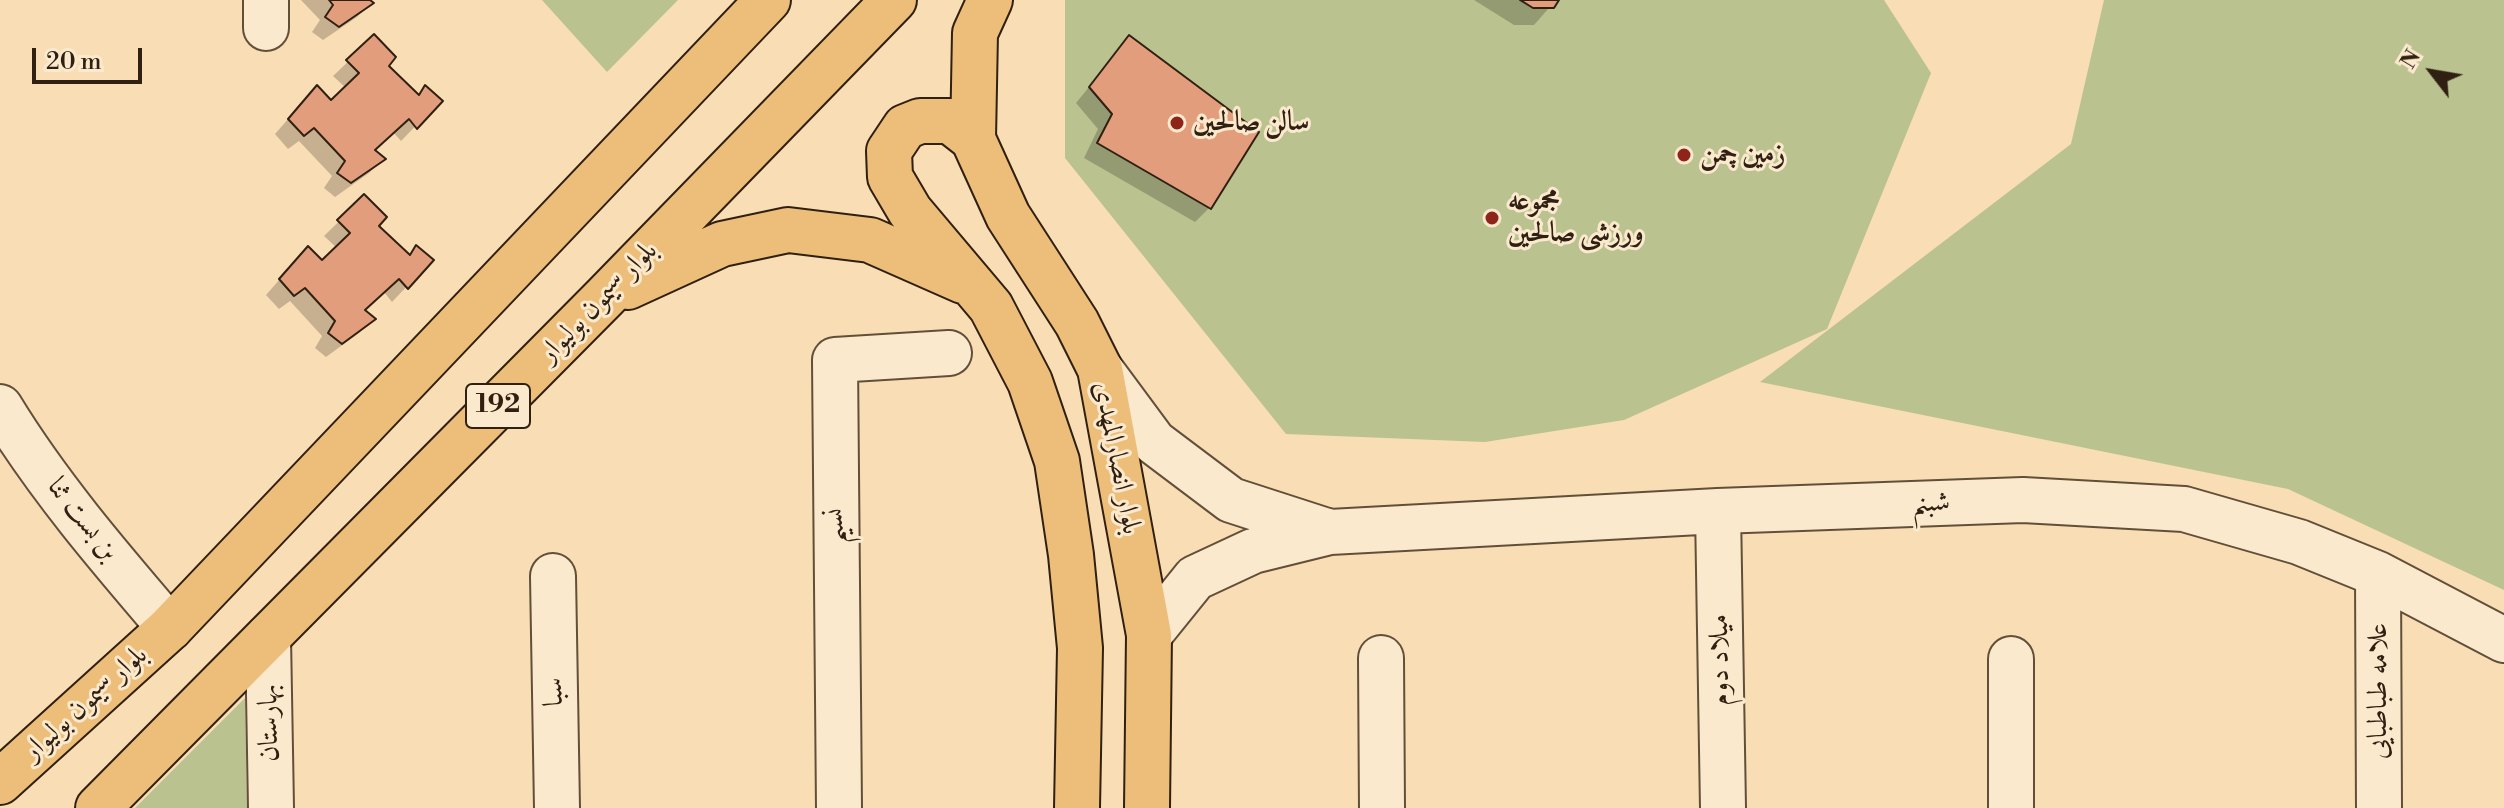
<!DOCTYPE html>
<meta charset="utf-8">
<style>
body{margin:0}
#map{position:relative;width:2504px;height:808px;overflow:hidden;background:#f9ddb4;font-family:"Libre Bodoni",serif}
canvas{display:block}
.north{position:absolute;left:2392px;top:32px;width:80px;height:80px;-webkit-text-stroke:6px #fbe9ce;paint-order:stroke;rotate:301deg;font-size:22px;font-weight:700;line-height:32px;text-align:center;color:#302011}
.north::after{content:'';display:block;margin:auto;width:28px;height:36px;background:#302011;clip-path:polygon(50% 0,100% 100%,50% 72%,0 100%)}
.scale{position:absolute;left:32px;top:48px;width:110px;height:36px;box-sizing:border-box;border:4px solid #302011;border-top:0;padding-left:10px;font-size:24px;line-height:28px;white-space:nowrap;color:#302011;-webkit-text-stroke:6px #fbe9ce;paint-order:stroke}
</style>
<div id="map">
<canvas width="2504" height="808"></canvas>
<div class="north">N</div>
<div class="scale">20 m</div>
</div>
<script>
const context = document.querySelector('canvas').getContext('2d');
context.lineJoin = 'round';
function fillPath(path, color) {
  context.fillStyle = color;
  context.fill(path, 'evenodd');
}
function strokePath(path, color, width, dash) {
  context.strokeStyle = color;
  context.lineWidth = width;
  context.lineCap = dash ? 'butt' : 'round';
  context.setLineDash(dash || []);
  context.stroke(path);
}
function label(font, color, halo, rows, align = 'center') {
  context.font = font + ' "Libre Bodoni",Amiri,serif';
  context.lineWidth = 6;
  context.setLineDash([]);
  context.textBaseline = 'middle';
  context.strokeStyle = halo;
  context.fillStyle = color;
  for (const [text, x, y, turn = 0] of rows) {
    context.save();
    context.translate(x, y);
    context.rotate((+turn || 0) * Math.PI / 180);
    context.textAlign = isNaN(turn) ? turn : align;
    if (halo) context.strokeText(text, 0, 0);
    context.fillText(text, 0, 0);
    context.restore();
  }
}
fillPath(new Path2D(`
 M542,0H678L607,72Z
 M1065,0H1884L1931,73L1827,329L1624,420L1485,442L1286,434L1065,158Z
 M2104,0H2504V590L2288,489L1760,382L2071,144Z
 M245,698L247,808H135Z`), '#bac290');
fillPath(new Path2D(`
 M301,0H367L371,3L357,17L323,40L312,32L320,20Z
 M1474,0H1556L1534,25H1514Z
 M374,37L386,66L417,96L425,88L440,101L401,141L393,132L372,151L383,159L369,173L335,197L324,188L332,176L299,141L288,149L275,134L303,102L331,103L346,88L333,76Z
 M1129,38L1210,207L1195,222L1084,158L1098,129L1076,103Z
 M364,197L376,226L408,256L416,248L431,261L392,302L384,292L363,311L373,319L359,333L326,357L315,348L322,336L290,301L279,309L266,295L294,263H322L337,248L324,236Z`), '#0003');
const building = new Path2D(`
 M329,0H370L374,3L339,27L325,17L333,5Z
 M1520,0H1559L1554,8H1533Z
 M374,34L396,57L389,66L419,95L425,85L443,101L417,129L409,119L375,150L386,159L351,183L337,173L345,161L314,128L304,136L288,119L317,85L331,100L359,73L346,60Z
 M1129,35L1259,132L1211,209L1097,143L1112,114L1089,87Z
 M364,194L387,217L379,226L410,255L416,245L434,260L408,289L399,279L365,310L376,319L342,344L328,333L335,321L305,288L294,296L279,279L308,246L322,260L350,233L337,220Z`);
fillPath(building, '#e29d7d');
strokePath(building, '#302011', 2);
const minor = new Path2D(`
 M266,28V0
 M1100,369L1154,442L1231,500L1330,532
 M0,407C48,486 110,558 170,628
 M1718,511L1723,808
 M2378,574L2379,808
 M553,576L557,808
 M1149,635L1195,578L1253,551L1330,532L1718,511L2023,500L2184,509L2299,542L2378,574L2504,640
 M268,637L271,808
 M1381,658L1382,808
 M839,808L835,360L949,353
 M2011,808V659`);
const major = new Path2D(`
 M990,0L975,33L973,139L1008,216L1077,323L1100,369L1149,635L1147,808
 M973,139L950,121H920L905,127L889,151L890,177L910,211L991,307L1030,382L1057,461L1071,555L1080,648L1077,808
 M628,287L722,244L788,230L870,240L963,281
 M0,782L170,628L768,0
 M98,808L604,298L894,0`);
strokePath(minor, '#624f3a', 48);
strokePath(major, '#302011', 48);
strokePath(minor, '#fbe9ce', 44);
strokePath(major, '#ecbe7a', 44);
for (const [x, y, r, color] of [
 [1177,123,8,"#8f2418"],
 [1684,155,8,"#8f2418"],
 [1492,218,8,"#8f2418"]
]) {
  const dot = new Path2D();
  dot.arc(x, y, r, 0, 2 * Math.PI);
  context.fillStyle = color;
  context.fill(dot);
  strokePath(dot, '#fbe9ce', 3);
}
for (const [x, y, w] of [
 [498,406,64]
]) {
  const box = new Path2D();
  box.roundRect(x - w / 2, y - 22, w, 44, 6);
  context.fillStyle = '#fbe9ce';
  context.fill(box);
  strokePath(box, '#302011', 2);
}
label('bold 26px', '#302011', null, [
 ["192",498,406]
]);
label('bold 28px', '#302011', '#fbe9ce', [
 ["سالن صالحین",1193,123],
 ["زمین چمن",1700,155],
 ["مجموعه",1508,202],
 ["ورزشی صالحین",1508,234]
], 'left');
label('28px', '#302011', '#fbe9ce', [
 ["بلوار سیمون بولیوار",599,303,-46],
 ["بلوار انصارالمهدی",1116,458,79],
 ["شبنم",1931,504,-2],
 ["بن بست ثنا",82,520,52],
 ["نسیم",836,526,-91],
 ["میلاد دوم",1721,660,-91],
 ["علامه طباطبایی",2379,691,-90],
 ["سبا",555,692,-91],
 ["بلوار سیمون بولیوار",86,704,-42],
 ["بهارستان",270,723,-91]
]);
</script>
